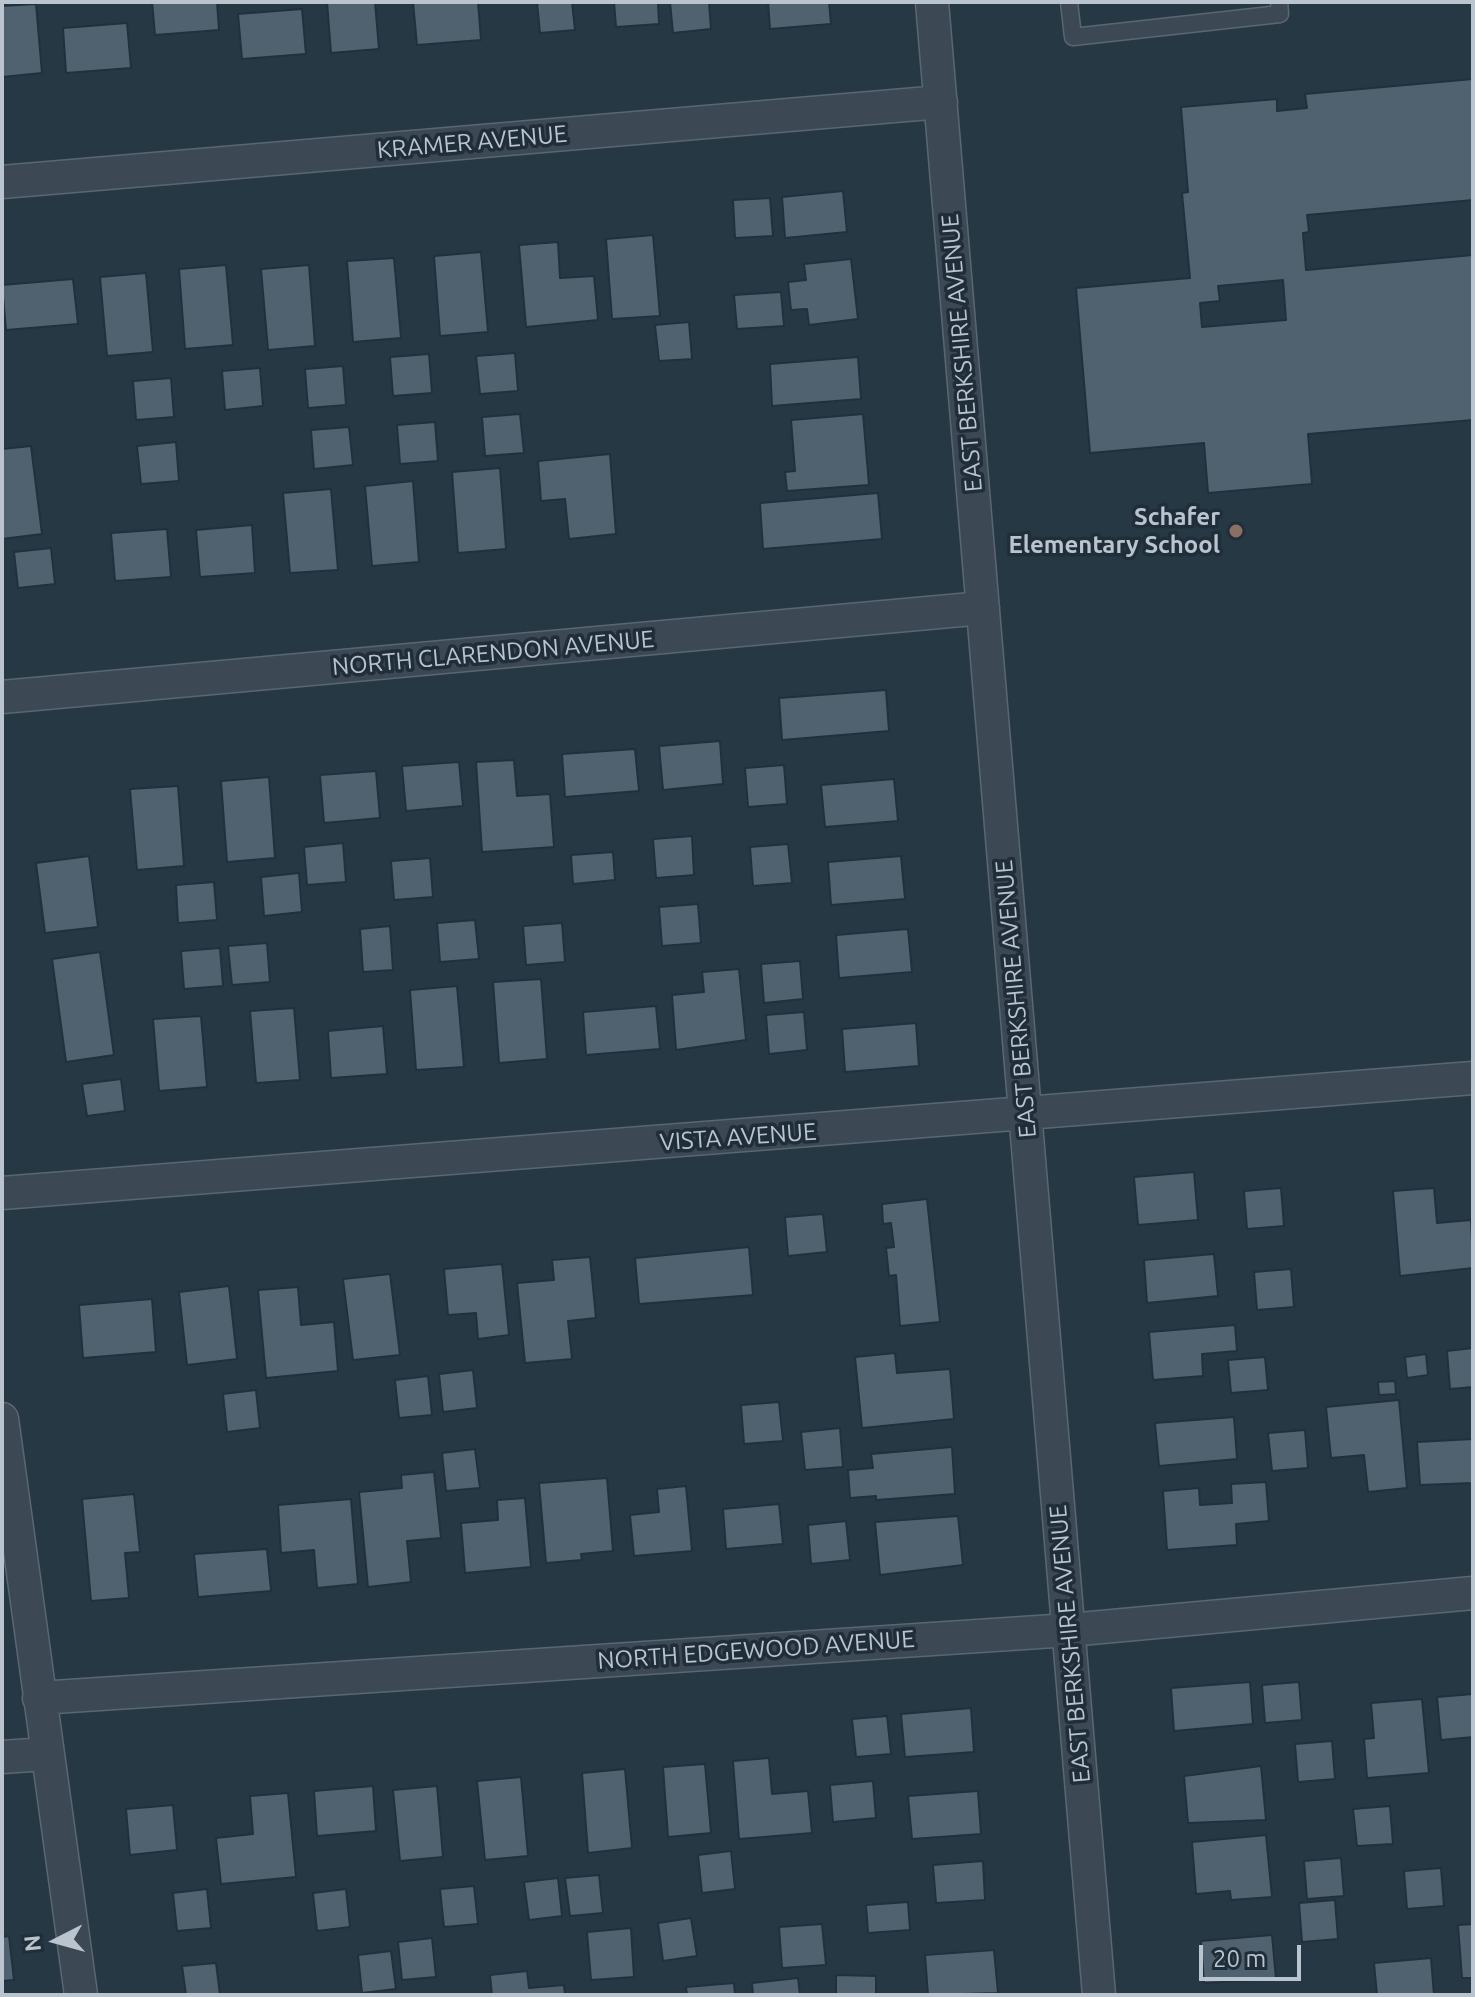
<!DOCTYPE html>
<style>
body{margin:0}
#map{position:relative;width:1475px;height:1997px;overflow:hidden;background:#273845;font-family:Ubuntu,sans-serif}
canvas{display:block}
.frame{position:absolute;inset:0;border:4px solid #b9c4ce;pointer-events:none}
.north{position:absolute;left:16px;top:1901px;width:80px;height:80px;-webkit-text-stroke:6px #202e3a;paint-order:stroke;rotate:264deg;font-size:22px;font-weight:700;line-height:32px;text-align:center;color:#b9c4ce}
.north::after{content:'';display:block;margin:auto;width:28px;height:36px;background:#b9c4ce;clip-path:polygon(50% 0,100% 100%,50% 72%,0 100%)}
.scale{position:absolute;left:1199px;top:1945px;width:102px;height:36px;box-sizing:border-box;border:4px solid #b9c4ce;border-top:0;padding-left:10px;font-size:24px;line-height:28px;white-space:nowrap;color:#b9c4ce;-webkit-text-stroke:6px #202e3a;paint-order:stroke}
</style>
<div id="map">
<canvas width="1475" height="1997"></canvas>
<div class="frame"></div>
<div class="north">N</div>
<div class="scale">20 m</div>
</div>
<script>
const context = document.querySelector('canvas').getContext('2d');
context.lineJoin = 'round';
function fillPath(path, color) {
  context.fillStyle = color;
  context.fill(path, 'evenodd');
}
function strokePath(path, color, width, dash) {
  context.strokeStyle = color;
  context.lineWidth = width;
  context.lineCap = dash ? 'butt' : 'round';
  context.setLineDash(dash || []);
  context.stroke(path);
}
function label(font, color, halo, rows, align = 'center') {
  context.font = font + ' Ubuntu,sans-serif';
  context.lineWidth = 7;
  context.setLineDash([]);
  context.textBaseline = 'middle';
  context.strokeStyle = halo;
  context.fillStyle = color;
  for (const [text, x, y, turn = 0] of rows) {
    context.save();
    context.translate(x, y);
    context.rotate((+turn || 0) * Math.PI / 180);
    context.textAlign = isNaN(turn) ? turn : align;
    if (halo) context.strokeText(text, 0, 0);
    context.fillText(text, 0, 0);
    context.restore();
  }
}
const building = new Path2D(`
 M152,2H217L219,30L155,35Z
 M327,2H375L379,49L331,53Z
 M413,2H478L481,40L417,45Z
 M537,2H572L575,30L540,33Z
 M614,2H658L659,24L616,27Z
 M670,2H709L711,29L673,33Z
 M768,2H829L831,24L770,29Z
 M36,4L42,73L2,77V6Z
 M302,9L306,54L242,59L238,14Z
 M127,23L131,68L66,73L63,28Z
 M1473,79V200L1307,215L1309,232L1303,233L1306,270L1473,255V420L1308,434L1312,484L1208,493L1204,443L1090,453L1076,288L1190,278L1182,193L1188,192L1181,107L1277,99V111L1307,108L1305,94ZM1283,280L1286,320L1202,327L1200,303L1220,301L1218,286Z
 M843,191L847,232L785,238L782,197Z
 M770,198L773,236L735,238L733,200Z
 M653,235L660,316L612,319L606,239Z
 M558,242L560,278L594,276L598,320L526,327L519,245Z
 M481,252L488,332L440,336L434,256Z
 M394,258L401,338L353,342L347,261Z
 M851,259L858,319L809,325L807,309L791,310L788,282L806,280L804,264Z
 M226,265L233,345L185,349L179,269Z
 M309,265L315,346L268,350L261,269Z
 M146,273L153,352L107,356L100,277Z
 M73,279L78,324L6,330L2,285Z
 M781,292L784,326L737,329L734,295Z
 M689,322L692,359L659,361L655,325Z
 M515,353L518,391L480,394L476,356Z
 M429,354L432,393L393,396L390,357Z
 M858,357L861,399L772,406L770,364Z
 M343,366L346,405L308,408L305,369Z
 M260,368L263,406L225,410L222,371Z
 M171,378L174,417L136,420L133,381Z
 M520,414L524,453L485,456L482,417Z
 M863,414L869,485L787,491L785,472L795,471L791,420Z
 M435,422L438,461L400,464L397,425Z
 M349,427L353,465L314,469L311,430Z
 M176,442L179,481L141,484L137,446Z
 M31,446L42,534L2,539V449Z
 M610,454L616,534L569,539L565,499L541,501L538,461Z
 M500,468L506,549L458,553L452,472Z
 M413,481L419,562L372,566L365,486Z
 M331,489L338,570L290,573L283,493Z
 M878,493L882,539L763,549L760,503Z
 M252,525L255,573L200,577L196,530Z
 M167,529L171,577L115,581L111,533Z
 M51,548L55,584L18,588L14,552Z
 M886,690L889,731L782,740L779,698Z
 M720,741L723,784L663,790L659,746Z
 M635,749L639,791L565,797L562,754Z
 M514,760L517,796L550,794L554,847L482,852L476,762Z
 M459,762L463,806L406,811L402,766Z
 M784,765L787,804L748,807L745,768Z
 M376,771L380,818L324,823L320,775Z
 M269,777L275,858L227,862L221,781Z
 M894,779L898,821L825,827L821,785Z
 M178,786L184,866L137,870L130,789Z
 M692,836L694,875L656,878L653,839Z
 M343,843L346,882L307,885L304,847Z
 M788,844L792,883L753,886L750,847Z
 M613,852L615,880L573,884L571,855Z
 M89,856L98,927L45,933L36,863Z
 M901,856L905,899L831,905L828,862Z
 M430,858L433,897L394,900L391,861Z
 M299,873L302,912L264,916L261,877Z
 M214,882L217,920L178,923L176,885Z
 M698,904L701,943L662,946L659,907Z
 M475,920L479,959L440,962L437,923Z
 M562,923L565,962L526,965L523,926Z
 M390,926L393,970L363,972L360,929Z
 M908,929L912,972L839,978L836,935Z
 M267,943L270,982L232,985L228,946Z
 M220,948L223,986L184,989L181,951Z
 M100,952L114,1055L66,1062L52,959Z
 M800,961L803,999L764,1003L761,964Z
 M739,969L746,1040L676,1050L672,995L704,992L702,972Z
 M541,979L547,1059L499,1063L493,982Z
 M457,986L464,1067L416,1070L410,990Z
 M656,1006L660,1049L586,1055L583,1012Z
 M294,1008L300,1080L256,1083L250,1011Z
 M804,1012L807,1050L769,1054L766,1015Z
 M201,1016L207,1087L159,1091L153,1019Z
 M916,1023L919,1066L845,1072L842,1029Z
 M383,1026L387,1074L331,1078L328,1031Z
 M121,1079L125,1111L87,1116L82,1084Z
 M1194,1172L1198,1220L1138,1225L1134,1177Z
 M1281,1188L1284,1226L1247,1229L1244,1191Z
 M1434,1188L1437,1223L1471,1220L1473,1268L1400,1276L1393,1191Z
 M927,1199L940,1322L900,1326L896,1275L889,1276L886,1248L894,1247L891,1223L883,1224L882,1204Z
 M823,1214L827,1252L788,1256L785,1217Z
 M749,1247L753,1295L639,1304L635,1258Z
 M1214,1254L1218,1296L1147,1303L1144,1260Z
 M590,1257L596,1318L568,1321L572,1359L525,1363L517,1283L554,1280L552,1260Z
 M502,1264L509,1335L478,1339L476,1313L448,1315L444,1269Z
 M1291,1269L1294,1307L1257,1310L1254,1272Z
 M390,1274L400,1355L353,1360L343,1279Z
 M229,1286L237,1359L187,1365L179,1292Z
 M298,1287L301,1325L334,1322L338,1371L266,1378L258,1290Z
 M152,1299L156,1352L83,1358L79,1305Z
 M1235,1325L1237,1351L1202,1354L1203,1376L1153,1380L1149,1332Z
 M1473,1348V1387L1450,1389L1447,1351Z
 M895,1353L897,1373L950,1369L954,1419L862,1428L855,1357Z
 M1426,1354L1428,1375L1407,1378L1405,1357Z
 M1265,1357L1268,1390L1231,1393L1228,1360Z
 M473,1370L477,1408L443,1412L439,1374Z
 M428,1376L432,1415L399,1418L395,1380Z
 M1395,1381L1396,1394L1379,1395L1378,1382Z
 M256,1390L260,1428L227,1432L223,1394Z
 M1399,1400L1407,1488L1368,1492L1364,1455L1331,1458L1326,1407Z
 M779,1402L783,1441L744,1444L741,1405Z
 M1234,1417L1237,1459L1159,1466L1155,1423Z
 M840,1428L843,1467L805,1470L801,1432Z
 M1305,1430L1308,1468L1272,1471L1268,1433Z
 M1473,1439V1483L1420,1485L1417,1442Z
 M952,1447L955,1494L876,1500V1496L850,1498L848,1470L873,1468L871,1454Z
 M475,1449L480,1488L446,1491L442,1453Z
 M434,1472L441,1538L407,1541L411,1582L368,1587L359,1492L402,1488L401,1475Z
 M607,1478L613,1551L581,1554L582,1560L546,1563L539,1483Z
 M1266,1482L1269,1521L1236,1524L1237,1545L1167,1550L1163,1491L1199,1488L1200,1505L1232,1503L1231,1484Z
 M686,1486L692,1551L634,1556L630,1515L659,1512L657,1489Z
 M134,1494L140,1552L125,1553L129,1598L91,1601L82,1499Z
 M525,1498L531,1567L465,1573L461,1523L498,1520L497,1500Z
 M351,1499L358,1584L317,1588L314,1550L281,1553L278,1505Z
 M779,1504L783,1544L726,1549L723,1509Z
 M958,1516L963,1565L880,1575L875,1522Z
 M846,1521L850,1560L811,1564L808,1525Z
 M267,1549L271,1591L198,1597L194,1554Z
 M1250,1682L1253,1724L1174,1731L1171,1688Z
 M1299,1682L1302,1720L1265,1723L1262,1685Z
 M1473,1694V1737L1441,1740L1437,1697Z
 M1422,1699L1429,1773L1367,1778L1364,1739L1374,1738L1371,1703Z
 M971,1708L974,1752L905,1757L901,1714Z
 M887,1716L891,1754L856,1757L852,1719Z
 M1332,1741L1335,1779L1298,1782L1295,1744Z
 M769,1758L772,1794L808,1791L812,1833L739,1839L733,1761Z
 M705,1764L711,1833L668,1837L663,1767Z
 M1261,1766L1266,1820L1188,1823L1184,1776Z
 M625,1769L632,1848L588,1853L582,1773Z
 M521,1777L528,1856L485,1860L477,1781Z
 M873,1781L876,1818L833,1822L830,1785Z
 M373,1786L376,1831L317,1836L314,1791Z
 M437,1786L443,1857L400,1861L393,1790Z
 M978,1791L981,1834L912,1839L908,1796Z
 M288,1793L296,1877L221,1884L216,1838L253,1834L250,1796Z
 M173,1805L177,1850L130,1855L126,1809Z
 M1390,1806L1393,1844L1357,1846L1353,1809Z
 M1266,1835L1272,1897L1231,1900L1230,1891L1196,1894L1192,1842Z
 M731,1851L735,1889L702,1893L698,1855Z
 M1341,1858L1344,1896L1307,1899L1304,1861Z
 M983,1861L985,1900L936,1903L933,1865Z
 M1441,1868L1444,1906L1407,1909L1404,1871Z
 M599,1875L603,1913L570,1916L565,1878Z
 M558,1878L562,1916L529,1920L524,1882Z
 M474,1886L478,1924L444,1927L440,1889Z
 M207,1889L211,1928L177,1931L173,1893Z
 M346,1889L350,1927L317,1931L313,1893Z
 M1335,1900L1338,1939L1302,1942L1299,1903Z
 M908,1902L910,1930L868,1933L866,1905Z
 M691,1918L697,1956L663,1961L658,1923Z
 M822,1924L826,1965L782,1968L779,1927Z
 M1473,1924V1978H1462L1458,1925Z
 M631,1928L634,1977L591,1980L587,1932Z
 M1272,1935L1276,1979L1204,1983L1201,1941Z
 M9,1936L14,1980L2,1981V1937Z
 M432,1938L436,1977L402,1980L398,1942Z
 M994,1950L998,1993L928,1995L925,1955Z
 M391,1951L396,1989L362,1993L358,1955Z
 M1431,1958L1434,1995H1377L1374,1963Z
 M216,1963L220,1995H186L182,1966Z
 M527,1971L529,1988L564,1985L565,1995H492L490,1975Z
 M836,1975L876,1976V1995H836Z
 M798,1978L800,1995H753L752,1983Z
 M734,1983L735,1995H687L686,1987Z`);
fillPath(building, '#506270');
strokePath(building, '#22303c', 2);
const lane = new Path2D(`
 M1069,2L1073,37L1280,14L1279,2`);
const street = new Path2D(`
 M932,2L1099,1995
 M2,182L941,102
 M2,697L983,608
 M2,1193L1473,1078
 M2,1419L81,1995
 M39,1698L1069,1630L1473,1593
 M2,1757L47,1754`);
strokePath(lane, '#5a6772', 19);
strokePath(street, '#5a6772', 35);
strokePath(lane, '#3c4954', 16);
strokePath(street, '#3c4954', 32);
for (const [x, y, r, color] of [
 [1236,531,8,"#8d6e63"]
]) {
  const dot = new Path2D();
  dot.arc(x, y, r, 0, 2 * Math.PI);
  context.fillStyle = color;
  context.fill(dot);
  strokePath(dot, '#202e3a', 3);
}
label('24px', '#b9c4ce', '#202e3a', [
 ["KRAMER AVENUE",472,142,-5],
 ["EAST BERKSHIRE AVENUE",962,353,-95],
 ["NORTH CLARENDON AVENUE",493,653,-5],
 ["EAST BERKSHIRE AVENUE",1016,999,-95],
 ["VISTA AVENUE",738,1137,-4],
 ["EAST BERKSHIRE AVENUE",1070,1644,-95],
 ["NORTH EDGEWOOD AVENUE",756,1650,-4]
]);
label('bold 24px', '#b9c4ce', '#202e3a', [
 ["Schafer",1220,517],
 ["Elementary School",1220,545]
], 'right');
</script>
